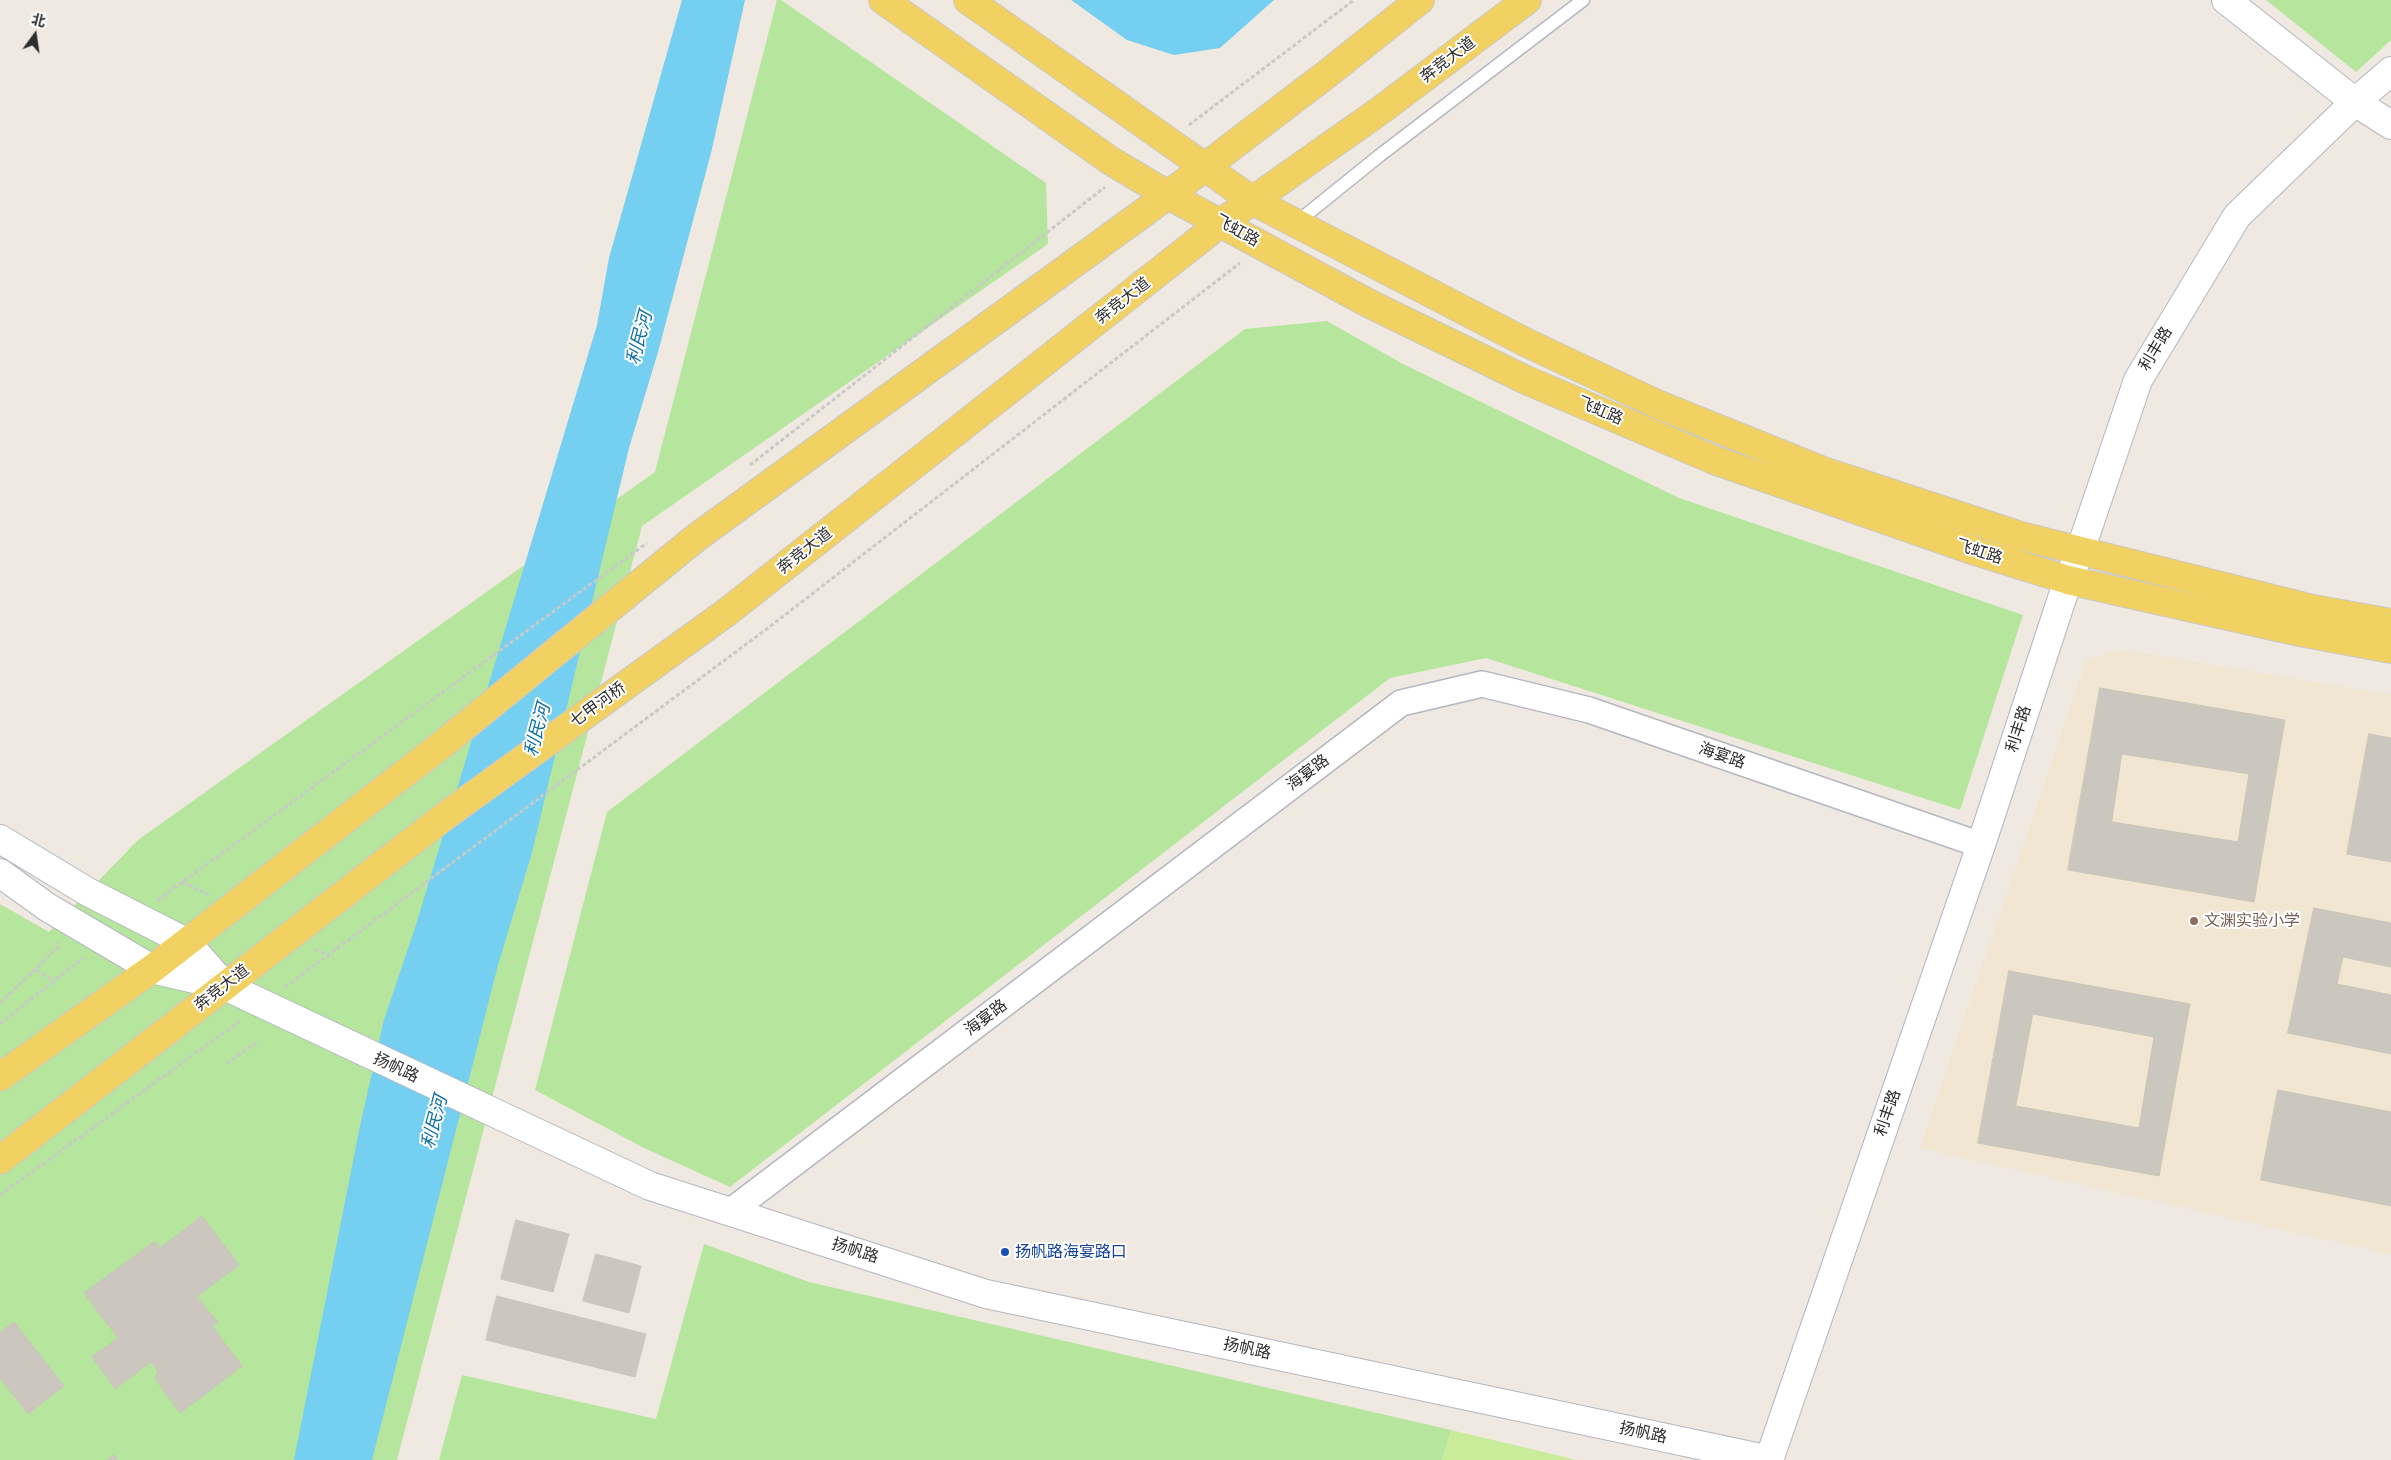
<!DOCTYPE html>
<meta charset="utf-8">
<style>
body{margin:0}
#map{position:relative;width:2391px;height:1460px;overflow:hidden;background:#efe9e1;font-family:"Open Sans","Noto Sans SC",sans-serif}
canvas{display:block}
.north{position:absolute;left:10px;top:10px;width:50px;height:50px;-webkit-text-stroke:4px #fff;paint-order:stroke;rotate:14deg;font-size:14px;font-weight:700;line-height:20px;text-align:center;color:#2e2e2e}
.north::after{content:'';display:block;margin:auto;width:18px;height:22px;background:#2e2e2e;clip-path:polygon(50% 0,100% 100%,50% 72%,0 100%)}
</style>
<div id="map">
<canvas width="2391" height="1460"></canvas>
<div class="north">北</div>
</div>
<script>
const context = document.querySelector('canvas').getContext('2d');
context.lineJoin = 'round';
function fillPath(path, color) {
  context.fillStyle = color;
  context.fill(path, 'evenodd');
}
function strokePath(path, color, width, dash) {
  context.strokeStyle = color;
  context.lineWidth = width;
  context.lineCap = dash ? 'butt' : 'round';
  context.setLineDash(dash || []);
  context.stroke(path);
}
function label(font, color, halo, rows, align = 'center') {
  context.font = font + ' "Open Sans","Noto Sans SC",sans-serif';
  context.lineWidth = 4;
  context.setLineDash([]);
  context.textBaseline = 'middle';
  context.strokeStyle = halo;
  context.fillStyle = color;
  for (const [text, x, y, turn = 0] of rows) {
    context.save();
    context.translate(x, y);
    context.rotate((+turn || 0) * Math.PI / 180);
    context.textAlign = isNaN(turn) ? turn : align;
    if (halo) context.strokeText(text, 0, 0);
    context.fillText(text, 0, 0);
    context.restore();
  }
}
fillPath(new Path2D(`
 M2125,650L2391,695V1254L1920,1148L2087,659Z`), '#f0e6d1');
fillPath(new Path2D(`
 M777,0H781L1046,183L1048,244L642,526L397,1460H0V904L49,932L138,840L655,472Z
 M2266,0H2391V40L2356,72Z
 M1327,321L1403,364L1679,498L2023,615L1960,810L1486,658L1390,678L730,1187L644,1148L535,1090L607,812L1245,329Z
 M704,1244L809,1282L1451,1430L1442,1460H439L462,1375L656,1419Z`), '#b6e59e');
fillPath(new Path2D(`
 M1451,1430L1577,1460H1442Z`), '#c9ec9a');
fillPath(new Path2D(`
 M682,0H745L712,149L658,352L629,448L531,856L498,965L372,1460H294L360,1126L384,1020L415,928L597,325L609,258Z
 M1071,0H1274L1220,48L1174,55L1127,40Z`), '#75cff0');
const building = new Path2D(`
 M2100,688L2285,720L2254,902L2068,870ZM2122,754L2249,774L2238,842L2112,822Z
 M2369,734L2391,738V862L2347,854Z
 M2314,908L2391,923V967L2343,957L2337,984L2391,995V1054L2288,1033Z
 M2009,971L2190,1004L2159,1176L1978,1143ZM2033,1014L2154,1037L2139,1128L2016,1106Z
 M2278,1090L2391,1112V1206L2261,1180Z
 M202,1216L239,1265L197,1296L218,1323L212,1326L242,1366L180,1413L155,1379L158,1372L151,1362L115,1389L92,1357L118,1338L84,1293L155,1241L160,1248Z
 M516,1220L569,1234L553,1292L501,1279Z
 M596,1254L641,1266L629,1313L583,1301Z
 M497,1296L646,1334L635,1377L486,1340Z
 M14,1322L64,1386L28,1414L0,1378V1333Z
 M114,1455L118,1460H107Z`);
fillPath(building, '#cbc7bf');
strokePath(building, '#cbc5ba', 1);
const service = new Path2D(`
 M1296,223L1379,156L1583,0`);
const minor = new Path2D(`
 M731,1211L1401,703L1482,684L1589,710L1981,845`);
const tertiary = new Path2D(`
 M2226,0L2355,102L2391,125
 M225,986L650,1186L986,1294L1770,1460
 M1769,1460L1981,845L2068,580L2080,551L2138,380L2237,216L2355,102L2391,71`);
const secondary = new Path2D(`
 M0,839L88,892L186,942L225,986
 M0,873L47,907L152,969L225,986`);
const primary = new Path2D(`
 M883,0L1111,161L1168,195L1370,304L1526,380L1714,460L1975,551L2068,580L2300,632L2391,649
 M968,0L1253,201L1527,343L1659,405L1823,471L2021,536L2313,609L2391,623
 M0,1077L152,969L444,743L697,537L1168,195L1327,74L1420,0
 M0,1160L445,816L727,612L1222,222L1381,110L1527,0`);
strokePath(service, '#b4b7c1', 15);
strokePath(minor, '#b4b7c1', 28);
strokePath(tertiary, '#b4b7c1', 30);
strokePath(secondary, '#b4b7c1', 30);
strokePath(primary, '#c9c9c9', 30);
strokePath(new Path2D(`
 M1189,125L1354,0
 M750,465L1105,187
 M182,882L209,895
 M158,900L647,543
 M315,949L334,958
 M36,970L54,981
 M285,987L768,628L1240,263
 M0,1003L59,946L58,942
 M0,1024L83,958
 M227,1064L259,1040
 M0,1195L240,1021`), '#c9c9c9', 3, [4, 2.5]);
strokePath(service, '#fff', 12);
strokePath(minor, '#fff', 25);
strokePath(tertiary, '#fff', 28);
strokePath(secondary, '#fff', 28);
strokePath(primary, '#f2d163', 28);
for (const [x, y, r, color] of [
 [2194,921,5,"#8d6e63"],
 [1005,1252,5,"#1a4fb4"]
]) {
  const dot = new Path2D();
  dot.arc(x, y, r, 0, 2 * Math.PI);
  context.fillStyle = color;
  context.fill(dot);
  strokePath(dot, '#fff', 2);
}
label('16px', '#2e2e2e', '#fff', [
 ["奔竞大道",1448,60,-37],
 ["飞虹路",1237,231,29],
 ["奔竞大道",1123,301,-38],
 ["利丰路",2156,349,-59],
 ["飞虹路",1600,411,23],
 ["奔竞大道",805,551,-38],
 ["飞虹路",1979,552,18],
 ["七甲河桥",598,705,-36],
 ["利丰路",2019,729,-72],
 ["海宴路",1722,756,19],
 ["海宴路",1308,773,-37],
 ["奔竞大道",222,988,-38],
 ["海宴路",986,1018,-37],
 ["扬帆路",396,1068,25],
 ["利丰路",1888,1113,-71],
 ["扬帆路",855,1251,18],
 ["扬帆路",1247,1349,12],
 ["扬帆路",1643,1433,12]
]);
label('16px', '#785e54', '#fff', [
 ["文渊实验小学",2204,921]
], 'left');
label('16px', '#164399', '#fff', [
 ["扬帆路海宴路口",1015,1252]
], 'left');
label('italic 18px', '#0d6fa3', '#fff', [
 ["利民河",640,338,-75],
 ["利民河",538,730,-75],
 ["利民河",435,1122,-75]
]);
</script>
